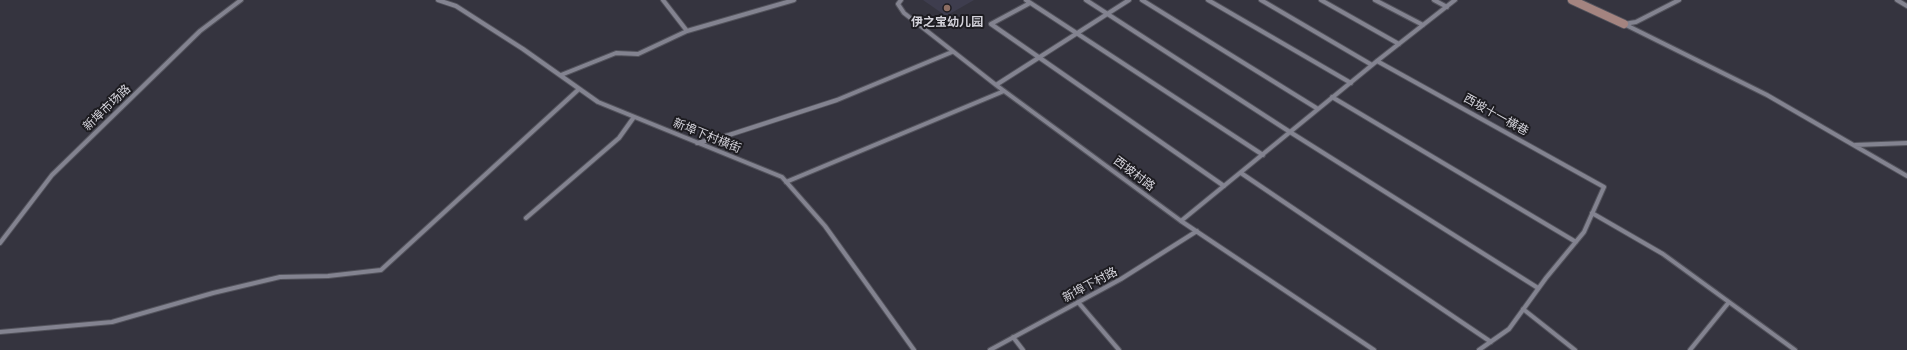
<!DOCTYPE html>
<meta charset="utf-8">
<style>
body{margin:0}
canvas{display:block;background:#35343f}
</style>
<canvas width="1907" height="350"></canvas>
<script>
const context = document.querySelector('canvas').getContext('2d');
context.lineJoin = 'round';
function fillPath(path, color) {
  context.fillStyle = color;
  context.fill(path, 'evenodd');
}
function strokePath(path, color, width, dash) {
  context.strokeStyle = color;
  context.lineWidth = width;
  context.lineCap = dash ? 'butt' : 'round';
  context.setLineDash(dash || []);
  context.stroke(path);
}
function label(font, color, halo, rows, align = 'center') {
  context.font = font + ' "Work Sans","Noto Sans SC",sans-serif';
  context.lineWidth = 4;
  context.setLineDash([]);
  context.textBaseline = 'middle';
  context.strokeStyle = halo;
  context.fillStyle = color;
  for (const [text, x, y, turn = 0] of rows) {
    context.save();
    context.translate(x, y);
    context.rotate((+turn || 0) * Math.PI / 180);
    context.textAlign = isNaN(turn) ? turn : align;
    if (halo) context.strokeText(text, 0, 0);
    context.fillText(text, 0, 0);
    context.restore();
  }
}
fillPath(new Path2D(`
 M923,0H974L946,16Z`), '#3e3d4e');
const street = new Path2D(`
 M438,0L456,6L523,49L598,102L782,177L825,226L914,350
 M663,0L687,31
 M901,0L898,4L904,13L996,85L1181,221L1374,350
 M1026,0L1263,155
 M1086,0L1290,132L1538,288
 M1142,0L1318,109
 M1208,0L1351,83
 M1261,0L1372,65
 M1321,0L1399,44
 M1375,0L1423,25
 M1434,0L1447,7
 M1897,0L1907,6
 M1030,3L991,24L1224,186
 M1624,24L1767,95L1907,176
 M1624,24L1636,22L1679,0
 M1377,61L1604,187L1584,232L1546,278L1509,329L1479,350
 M561,75L616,53L638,54L687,31L794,0
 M996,85L1129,0
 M1332,97L1576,242
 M697,143L729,135L837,100L952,52
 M1855,145L1907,143
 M1241,173L1491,342
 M786,182L1004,91
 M1592,213L1663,254L1795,350
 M526,218L619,138L634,117
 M1181,221L1377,61L1455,0
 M0,243L52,175L200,31L241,0
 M1078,302L1119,350
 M1523,309L1575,350
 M0,332L112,322L213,293L280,277L328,276L381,270L579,89
 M1013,337L1023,350
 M990,350L1121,279L1197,231
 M1690,350L1729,302`);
const secondary = new Path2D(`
 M1572,0L1624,24`);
strokePath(street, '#53535c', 6);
strokePath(secondary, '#53535c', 10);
strokePath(street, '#838390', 4);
strokePath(secondary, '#a48480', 8);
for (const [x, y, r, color] of [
 [947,8,4,"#8d6e63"]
]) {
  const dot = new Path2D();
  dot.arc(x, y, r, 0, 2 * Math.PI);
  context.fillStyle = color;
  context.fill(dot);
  strokePath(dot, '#1d1c21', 1.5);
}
label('bold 12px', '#d3d2da', '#1d1c21', [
 ["伊之宝幼儿园",947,22]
]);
label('12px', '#d3d2da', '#1d1c21', [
 ["新埠市场路",107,108,-44],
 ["西坡十一横巷",1496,115,29],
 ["新埠下村横街",707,136,22],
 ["西坡村路",1134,174,37],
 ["新埠下村路",1090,285,-28]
]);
</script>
